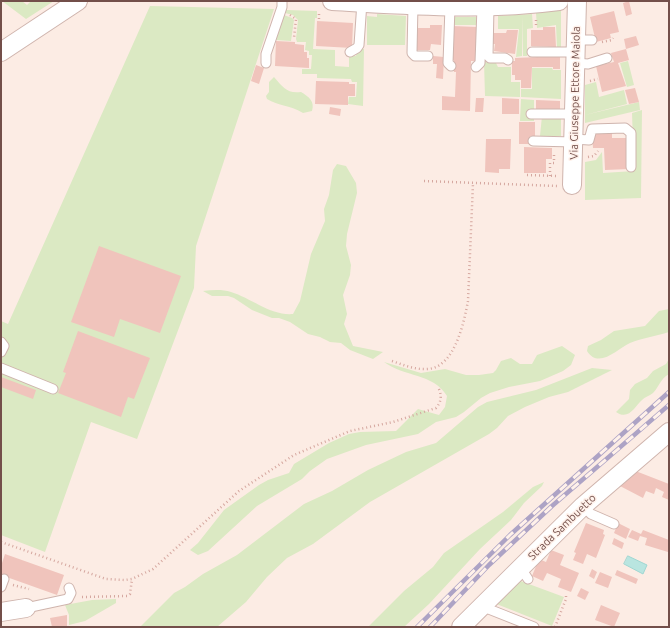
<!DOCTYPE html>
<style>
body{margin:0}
#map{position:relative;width:670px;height:628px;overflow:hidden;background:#fcece4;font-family:Ubuntu,sans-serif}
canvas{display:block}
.frame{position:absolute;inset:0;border:2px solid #734f4a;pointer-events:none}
</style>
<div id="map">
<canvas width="670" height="628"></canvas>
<div class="frame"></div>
</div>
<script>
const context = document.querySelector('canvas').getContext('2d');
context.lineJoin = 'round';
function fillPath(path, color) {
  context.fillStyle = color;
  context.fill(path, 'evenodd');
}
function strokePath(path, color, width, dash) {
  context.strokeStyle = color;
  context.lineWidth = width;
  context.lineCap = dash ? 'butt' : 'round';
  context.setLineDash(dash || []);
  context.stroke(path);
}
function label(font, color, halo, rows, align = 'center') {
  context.font = font + ' Ubuntu,sans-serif';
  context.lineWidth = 3;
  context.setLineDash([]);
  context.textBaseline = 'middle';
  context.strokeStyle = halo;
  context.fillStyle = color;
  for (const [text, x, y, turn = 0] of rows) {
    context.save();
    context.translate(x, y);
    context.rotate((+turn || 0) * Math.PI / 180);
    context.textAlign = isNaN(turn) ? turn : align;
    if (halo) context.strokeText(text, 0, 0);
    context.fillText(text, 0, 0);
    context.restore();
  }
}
fillPath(new Path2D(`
 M2,1H22L27,5L31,1H54L26,19Z
 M150,6L274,9L196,246L194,288L137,439L91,422L45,552L1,535V321L8,324Z
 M286,10L317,11V18H315L313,49L335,50V66L349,67V55L356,56L357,52L361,49H364L363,106L348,104L349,97H356L357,82H352L351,79L317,78V74H302V69H311L312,55H309V51L305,50L306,42H297L296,39L298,20L293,15L285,13Z
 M561,10V48H557L556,25L537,28L536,13Z
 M377,14L406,16L405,45H367V16L377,17Z
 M532,14L533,28L527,29V56H523L522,16V56L516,57L519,29H498V16Z
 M284,15L292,18L294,20L291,41L276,40Z
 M454,17H476V25H454Z
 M628,61L634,85L627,87L620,63Z
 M484,62L496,63L498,67H511V82H520V97L485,96Z
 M532,68H552L553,70H561V99L521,97V89H532Z
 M274,77C283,87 287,94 301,92C309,97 315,101 312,111L303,113C291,105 278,106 267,99L266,96L269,92V82Z
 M596,82L599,97L624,90L627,104L585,115V85Z
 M521,99L534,100V121H520Z
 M639,102L640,110L585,123V115Z
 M642,110L641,198L585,200V162L596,160L602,152L603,173L634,171L632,113Z
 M561,115V136H540L542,116Z
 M337,164L346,166L356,183L357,193L347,234L346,246L351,265L350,275L343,295L347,314L344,324L353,346L383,352L373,359L350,350L341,343L330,342L320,337L308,334L290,322L279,318H272L252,310L234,298L228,296H212L203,291C212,290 222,289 231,292C251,298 271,316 293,314L300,301L311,254L325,221L324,209L329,195L333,170Z
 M669,309V332C656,336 642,338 630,343C618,348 599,370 587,351L588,346L601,340L614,331L645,326L659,311Z
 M562,346L575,355L571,365L563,371L540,381L509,387L490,393L481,398L464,412L456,417L436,422L418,434L366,445L327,459L310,471L302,479L257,506L208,551L198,555L190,550L198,543L224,510L259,485L268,480L289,473L294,464L329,443L349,434L360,432L396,431L418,409L439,415L445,407L447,396C433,373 404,377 384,362L421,373L445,369L466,375H479L493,373L496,370L501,361L511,358L520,364H532L537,355Z
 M669,359V374C660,379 659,387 653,393C649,396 645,397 642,400C635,406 629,421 616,412L629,399L630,390L635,384L647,378L653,371L666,364Z
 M592,368L612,370L568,392L549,397L525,407L508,416L497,428L489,434L370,502L313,544L287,558L267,577L246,602L217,627H140L174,593L185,587L203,574L237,555L304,504L332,491L368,470L406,452L436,443L478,407L487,402L536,390Z
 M544,482L542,486L524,503L511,520L480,549L429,604L404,627H368L404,591L433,567L444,553L503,512L533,487Z
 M518,580L564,597L552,626L494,603Z
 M116,599V603L85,621L69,625V615L65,605L92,600Z`), '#dbe9c3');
const water = new Path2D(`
 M628,556L647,565L643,574L624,564Z`);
fillPath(water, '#b9e5e0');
strokePath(water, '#9fd6d1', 1);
fillPath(new Path2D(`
 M629,1L632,14L626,16L623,3Z
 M614,11L619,32L610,34L611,38L596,42L590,17Z
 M317,21L353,23L352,48L316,46Z
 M430,25H442L441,45L431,44L430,50H416L417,28H430Z
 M452,26L477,27L476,61H471L470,111L442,110V96L455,97L456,72H454V60H451Z
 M543,27H555L556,47L531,46V30H543Z
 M507,30H518L515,54L494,51L495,44H492V33H506Z
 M636,36L639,45L626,49L624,39Z
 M276,41L295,42V44L304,45V52H307V58H309V68L275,66Z
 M626,49L629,60L618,63L626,86L602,92L596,66L614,62L611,53Z
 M433,56L444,57L443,79L436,78L437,64H433Z
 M560,56V69H553V67H532L531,88H521V80H515V75H512V61H515V58Z
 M256,65L264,68L259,84L251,81Z
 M316,81L349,82V84H355V96H348V105L315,104Z
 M635,88L639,102L629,104L625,90Z
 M476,98H484L483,112H475Z
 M502,98L519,99V114H502Z
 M536,100L560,101V111H536Z
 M330,107L341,109L340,116L329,114Z
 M519,122H535V136H530V144H519Z
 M612,133V138H628L629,169L605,170L604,148H593L592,134Z
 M486,139H511L510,169H499V173L485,172Z
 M524,147L552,148V159H546V173H524Z
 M99,246L181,276L160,333L120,319L114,337L71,322Z
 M78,331L150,358L134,399L128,397L121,417L58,393L66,373L63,372Z
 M1,377L36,390L33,399L1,387Z
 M633,470L669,484V500L662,497L664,492L656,488L654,494L646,491L643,498L620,486Z
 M586,523L604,530L603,534L605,535L596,558L587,554L583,564L573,560L576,553L574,552Z
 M618,523L630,529L626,539L614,533Z
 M632,530L641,534L643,530L669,540L668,552L645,545L647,538L640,536L638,541L628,537Z
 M614,538L624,543L622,549L612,544Z
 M551,550L564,555L560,565L579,573L571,592L558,587L561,579L547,573L543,581L532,576L539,559L546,562Z
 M5,554L64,575L57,595L1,575V566Z
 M592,569L597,572L594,579L589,576Z
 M617,570L638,579L636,584L615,575Z
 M600,572L612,577L608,588L595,583Z
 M581,588L589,592L585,600L577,596Z
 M601,605L620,613L614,627L595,620Z
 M67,615V626L52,627L50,618Z`), '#f0c4bc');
const lane = new Path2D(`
 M413,5L412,53L415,56H428
 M450,7L448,63L451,66
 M489,7L488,56L490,58H505L508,60
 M576,40H592
 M350,52L357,48L359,45L362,2
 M532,52H576
 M266,63V54L282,7V1
 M575,63L588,64L607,58
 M476,67L480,63L482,7
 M531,114H574
 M574,139L589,140L592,129L625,128L631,133V167
 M533,141L574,142
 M1,342L4,346L1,352
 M1,368L53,389
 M583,506L591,514L614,524
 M520,567L528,579
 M1,587L4,579
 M481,606L534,627
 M26,608L68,599L71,593L69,588`);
const street = new Path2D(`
 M332,1C408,5 483,11 559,1
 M1,52L78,1
 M572,185L577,1
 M1,612L26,608
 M461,627L583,506L669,432`);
strokePath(lane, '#cfb4ad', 11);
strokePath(street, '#cfb4ad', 20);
strokePath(new Path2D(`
 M290,15L296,19L294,38
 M319,19V11
 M536,20V27
 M602,42L612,40L613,38
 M590,81L598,79
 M588,157L594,156L598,151
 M527,175L556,176
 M550,176V163H554V152
 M424,181L557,186
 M392,361C404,365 415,370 428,369C455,367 464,322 468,301L473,183
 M1,542L106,579L125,580L132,579L153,569L239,491L294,455L350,431L393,422L436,408C441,402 442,397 439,389
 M13,585L29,589
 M82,597L127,596L130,594L132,579
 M555,627L566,599V594`), '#d5a79f', 2.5, [1, 3]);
strokePath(lane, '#fff', 9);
strokePath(street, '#fff', 18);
const rail = new Path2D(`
 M417,627L510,535L669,392
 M430,627L489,565L552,506L669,405`);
strokePath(rail, '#ada3c5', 4.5);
strokePath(rail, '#fff1ea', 3, [9]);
label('11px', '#734f4a', '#fff1ea', [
 ["Via Giuseppe Ettore Maiola",575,93,-89],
 ["Strada Sambuetto",562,527,-44]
]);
</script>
